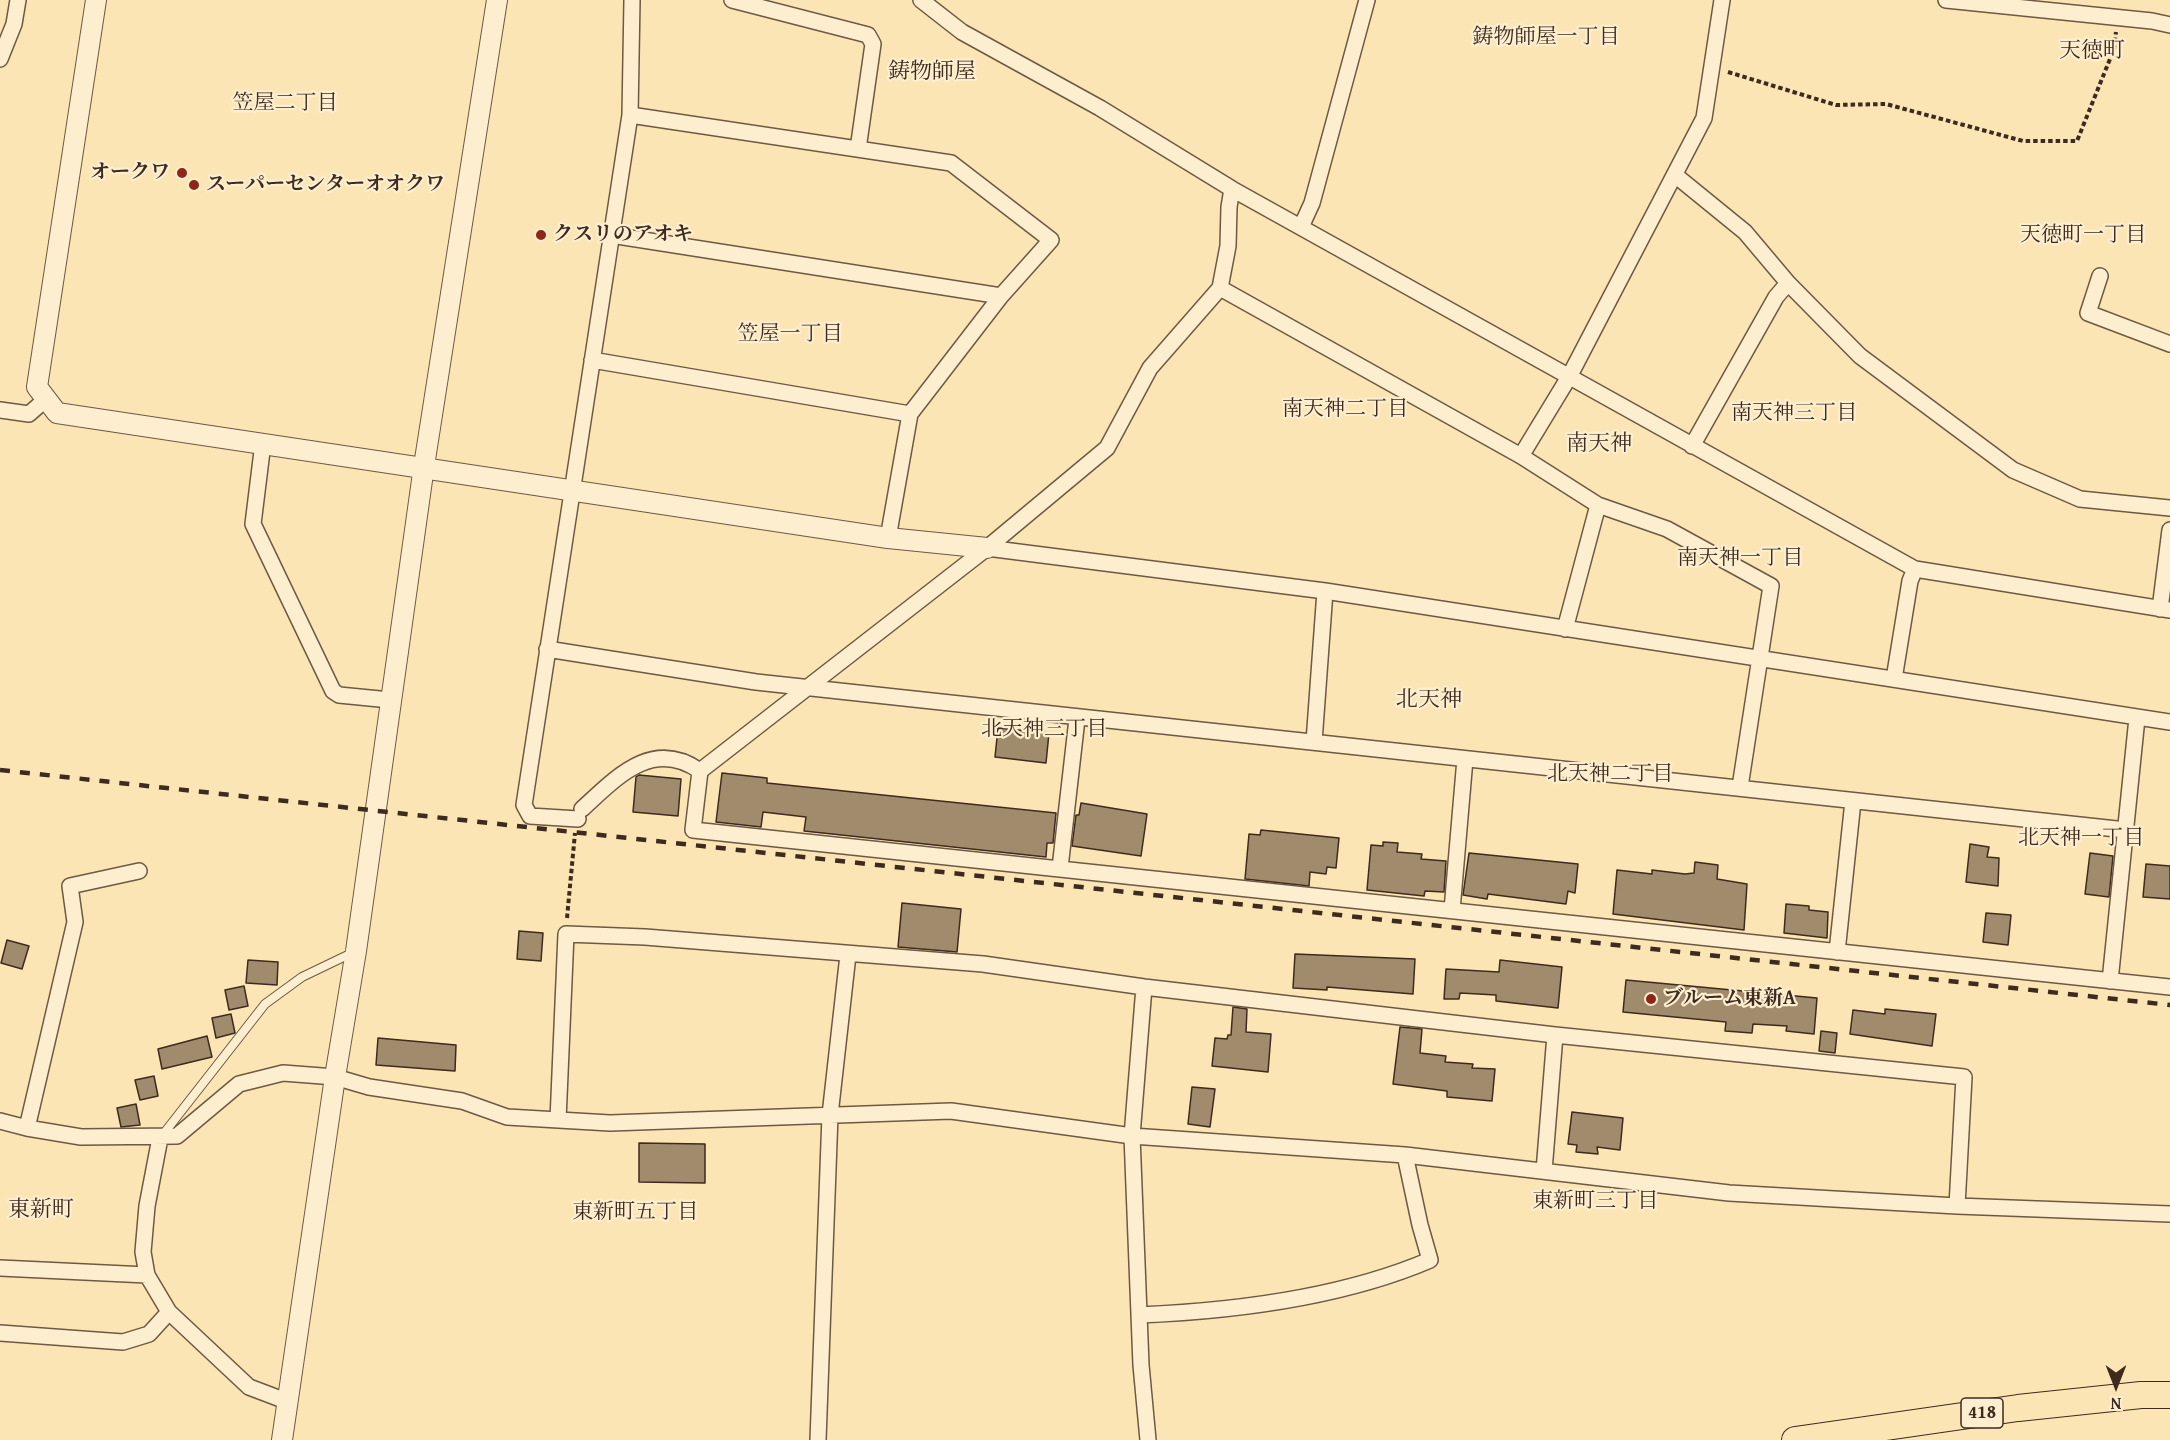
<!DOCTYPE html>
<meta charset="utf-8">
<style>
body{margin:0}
#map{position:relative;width:2170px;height:1440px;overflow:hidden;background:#fbe5b4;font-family:"Gentium Book Plus",serif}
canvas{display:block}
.north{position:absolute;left:2086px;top:1356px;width:60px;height:60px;-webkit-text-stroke:4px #fceece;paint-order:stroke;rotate:180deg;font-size:16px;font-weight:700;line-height:24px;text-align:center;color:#3e2a1f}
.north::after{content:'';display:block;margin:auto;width:21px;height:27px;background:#3e2a1f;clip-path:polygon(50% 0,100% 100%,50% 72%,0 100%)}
</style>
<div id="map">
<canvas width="2170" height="1440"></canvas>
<div class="north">N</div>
</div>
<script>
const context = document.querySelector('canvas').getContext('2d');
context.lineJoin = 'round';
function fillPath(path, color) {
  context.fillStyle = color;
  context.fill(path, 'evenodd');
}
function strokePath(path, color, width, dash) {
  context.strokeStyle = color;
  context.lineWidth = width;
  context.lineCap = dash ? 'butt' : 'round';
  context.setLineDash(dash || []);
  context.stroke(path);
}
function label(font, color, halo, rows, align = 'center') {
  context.font = font + ' "Gentium Book Plus","Noto Serif JP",serif';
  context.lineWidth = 4.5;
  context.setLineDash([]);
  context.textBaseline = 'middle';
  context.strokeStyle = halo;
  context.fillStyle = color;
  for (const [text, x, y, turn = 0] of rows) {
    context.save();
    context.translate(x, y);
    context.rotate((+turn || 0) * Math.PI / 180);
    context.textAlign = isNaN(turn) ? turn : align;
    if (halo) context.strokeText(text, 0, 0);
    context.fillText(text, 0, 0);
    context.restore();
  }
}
const building = new Path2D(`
 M998,728L1049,733L1046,763L995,757Z
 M722,773L767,778V783L1056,813L1053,843H1047L1046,857L804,831L806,817L763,812L761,827L716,822Z
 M639,775L681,779L678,816L633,812L636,777Z
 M1081,803L1147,814L1141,856L1072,846L1076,815H1079Z
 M1261,830L1339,838L1336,868L1327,867L1326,874L1310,872L1309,886L1245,879L1249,834L1260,835Z
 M1383,842L1398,843L1397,852L1422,854L1421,859L1446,861L1444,892L1425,891L1424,896L1367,890L1371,845L1383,846Z
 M1970,844L1989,847L1987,857L1999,858L1998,886L1966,882Z
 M1469,853L1578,864L1575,893L1568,891L1566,904L1488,894L1487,899L1463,895Z
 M2090,853L2113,856L2109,897L2085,894Z
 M1695,862L1718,865L1717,879L1747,884L1744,930L1613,914L1617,870L1652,874V870L1685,874L1694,873Z
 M2146,864L2170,866V899L2143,897Z
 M902,903L961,909L957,952L898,947Z
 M1786,904L1809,906V910L1828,912L1827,938L1784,933Z
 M1986,913L2011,915L2008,945L1983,942Z
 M519,931L543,933L541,961L517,959Z
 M7,940L29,946L22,969L1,963Z
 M1295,954L1415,959L1413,994L1327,987V990L1293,988Z
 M248,960L278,962L277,985L246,983Z
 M1500,960L1562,967L1558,1008L1496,1001V995L1460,993L1459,999H1444L1446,969L1499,972Z
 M1626,980L1817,998L1814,1034L1786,1031L1787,1026L1753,1024L1752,1033L1725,1031L1726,1022L1623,1012Z
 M244,986L248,1006L229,1010L225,990Z
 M1233,1007L1247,1009L1246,1032L1271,1034L1268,1072L1212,1066L1215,1038L1227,1039L1228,1035H1231Z
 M1885,1009L1936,1014L1932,1046L1850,1034L1853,1010L1885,1014Z
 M231,1014L235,1033L216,1038L212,1018Z
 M1400,1027L1422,1029L1420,1053L1446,1056L1445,1062L1473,1064L1472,1068L1495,1069L1492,1101L1447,1097V1091L1393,1084Z
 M1821,1031L1837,1033L1835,1053L1819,1051Z
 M207,1036L212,1057L162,1069L158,1049Z
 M378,1038L456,1045L455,1071L376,1065Z
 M154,1076L158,1096L140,1100L135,1080Z
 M1192,1087L1215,1089L1210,1127L1188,1124Z
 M136,1104L140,1125L121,1127L117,1108Z
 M1572,1112L1623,1118L1620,1150L1597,1147L1598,1154L1576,1152L1577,1145L1568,1144Z
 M639,1143L705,1144V1183L639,1182Z`);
fillPath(building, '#a08b6c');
strokePath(building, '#3e2a1f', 1.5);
const service = new Path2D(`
 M161,1137L265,1004L302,977L352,953`);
const minor = new Path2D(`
 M732,0L868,35L873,44L858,149
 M921,0L962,32L1100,108L1232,189L1915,569L2170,610
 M1946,0L2152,21L2170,25
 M0,59L14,24L18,0
 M630,115L951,163L1051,240L1001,296L910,414L888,538
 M1675,175L1745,232L1788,283L1860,356L2013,470L2080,499L2170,508
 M1232,189L1229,207L1228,246L1220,288L1150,368L1107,448L987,548L700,771L693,830L2170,987
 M1301,227L1312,203L1367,0
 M611,235L1001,296
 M2100,276L2088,313L2170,344
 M1220,288L1521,456L1598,505L1565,629
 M592,360L910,414
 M0,410L29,414L46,399
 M263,443L253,524L333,691L339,695L390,700
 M1692,446L1776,297L1788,283
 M1521,456L1569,377L1704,118L1722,0
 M1598,505L1667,529L1771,586L1740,787
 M987,548L1325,591L2170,722
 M2160,609L2170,530
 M547,649L756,682L2126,830
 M1894,679L1910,581L1915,569
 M1314,742L1325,591
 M582,809C615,779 652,737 700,771
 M578,819L530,816L524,805L630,115L632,0
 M1060,868L1077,719
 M1452,910L1465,759
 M1837,952L1853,801
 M2110,981L2137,718
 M1144,987L1132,1136L1141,1365L1148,1440
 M558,1120L566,934L645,937L983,964L1144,987L1555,1035L1964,1077L1957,1206
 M0,1121L27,1128L81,1137L177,1136L239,1084L283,1073L335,1077L369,1087L462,1101L507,1117L610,1123L951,1111L1132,1136L1405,1155L1729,1193L1957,1206L2170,1214
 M27,1128L75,922L70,886L139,871
 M160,1138L147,1206L143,1252L147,1275L169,1312L249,1387L286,1401
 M1544,1171L1555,1035
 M0,1268L147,1275
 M1139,1315C1235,1311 1341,1298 1430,1260L1420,1225L1405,1155
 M0,1333L123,1342L149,1334L169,1312
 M818,1440L830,1115L848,955`);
const tertiary = new Path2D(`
 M96,0L37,387L57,413L888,538L987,548
 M282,1440L335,1077L356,951L424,466L497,0`);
const trunk = new Path2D(`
 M1795,1440L2018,1408L2141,1395H2170`);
strokePath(service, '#6d5944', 10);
strokePath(minor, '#6d5944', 18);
strokePath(tertiary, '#6d5944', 22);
strokePath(trunk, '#3e2a1f', 28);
strokePath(new Path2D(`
 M1728,72L1836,105L1886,104L2023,141H2077L2114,49L2116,32
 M567,918L575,833`), '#3e2a1f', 4, [4.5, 3]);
strokePath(service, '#fceece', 8);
strokePath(minor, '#fceece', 15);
strokePath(tertiary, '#fceece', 20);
strokePath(trunk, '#fbe5b4', 26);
strokePath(new Path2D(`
 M0,770L2170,1005`), '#3e2a1f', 4.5, [10, 10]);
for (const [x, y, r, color] of [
 [182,173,6,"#8f2418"],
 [194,185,6,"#8f2418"],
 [541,235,6,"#8f2418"],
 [1651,999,6,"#8f2418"]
]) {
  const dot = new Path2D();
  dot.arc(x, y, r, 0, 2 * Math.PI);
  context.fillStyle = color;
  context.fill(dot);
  strokePath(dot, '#fceece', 2);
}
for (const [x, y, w] of [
 [1982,1413,42]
]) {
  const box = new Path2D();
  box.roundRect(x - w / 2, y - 15, w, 30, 4.5);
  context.fillStyle = '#fceece';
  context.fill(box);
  strokePath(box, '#3e2a1f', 1.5);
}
label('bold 18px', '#3e2a1f', null, [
 ["418",1982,1413]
]);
label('bold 20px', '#3e2a1f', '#fceece', [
 ["オークワ",170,173,"right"],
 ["スーパーセンターオオクワ",206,185],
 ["クスリのアオキ",553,235],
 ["ブルーム東新A",1663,999]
], 'left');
label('21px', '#3e2a1f', '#fceece', [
 ["鋳物師屋一丁目",1546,38],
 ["笠屋二丁目",285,104],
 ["天徳町一丁目",2083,236],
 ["笠屋一丁目",790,335],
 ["南天神二丁目",1345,410],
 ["南天神三丁目",1794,414],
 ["南天神一丁目",1740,559],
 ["北天神三丁目",1044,730],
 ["北天神二丁目",1610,775],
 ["北天神一丁目",2081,839],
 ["東新町三丁目",1595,1202],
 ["東新町五丁目",635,1213]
]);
label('22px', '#3e2a1f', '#fceece', [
 ["天徳町",2092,51],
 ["鋳物師屋",932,72],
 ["南天神",1599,444],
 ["北天神",1429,700],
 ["東新町",41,1210]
]);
</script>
